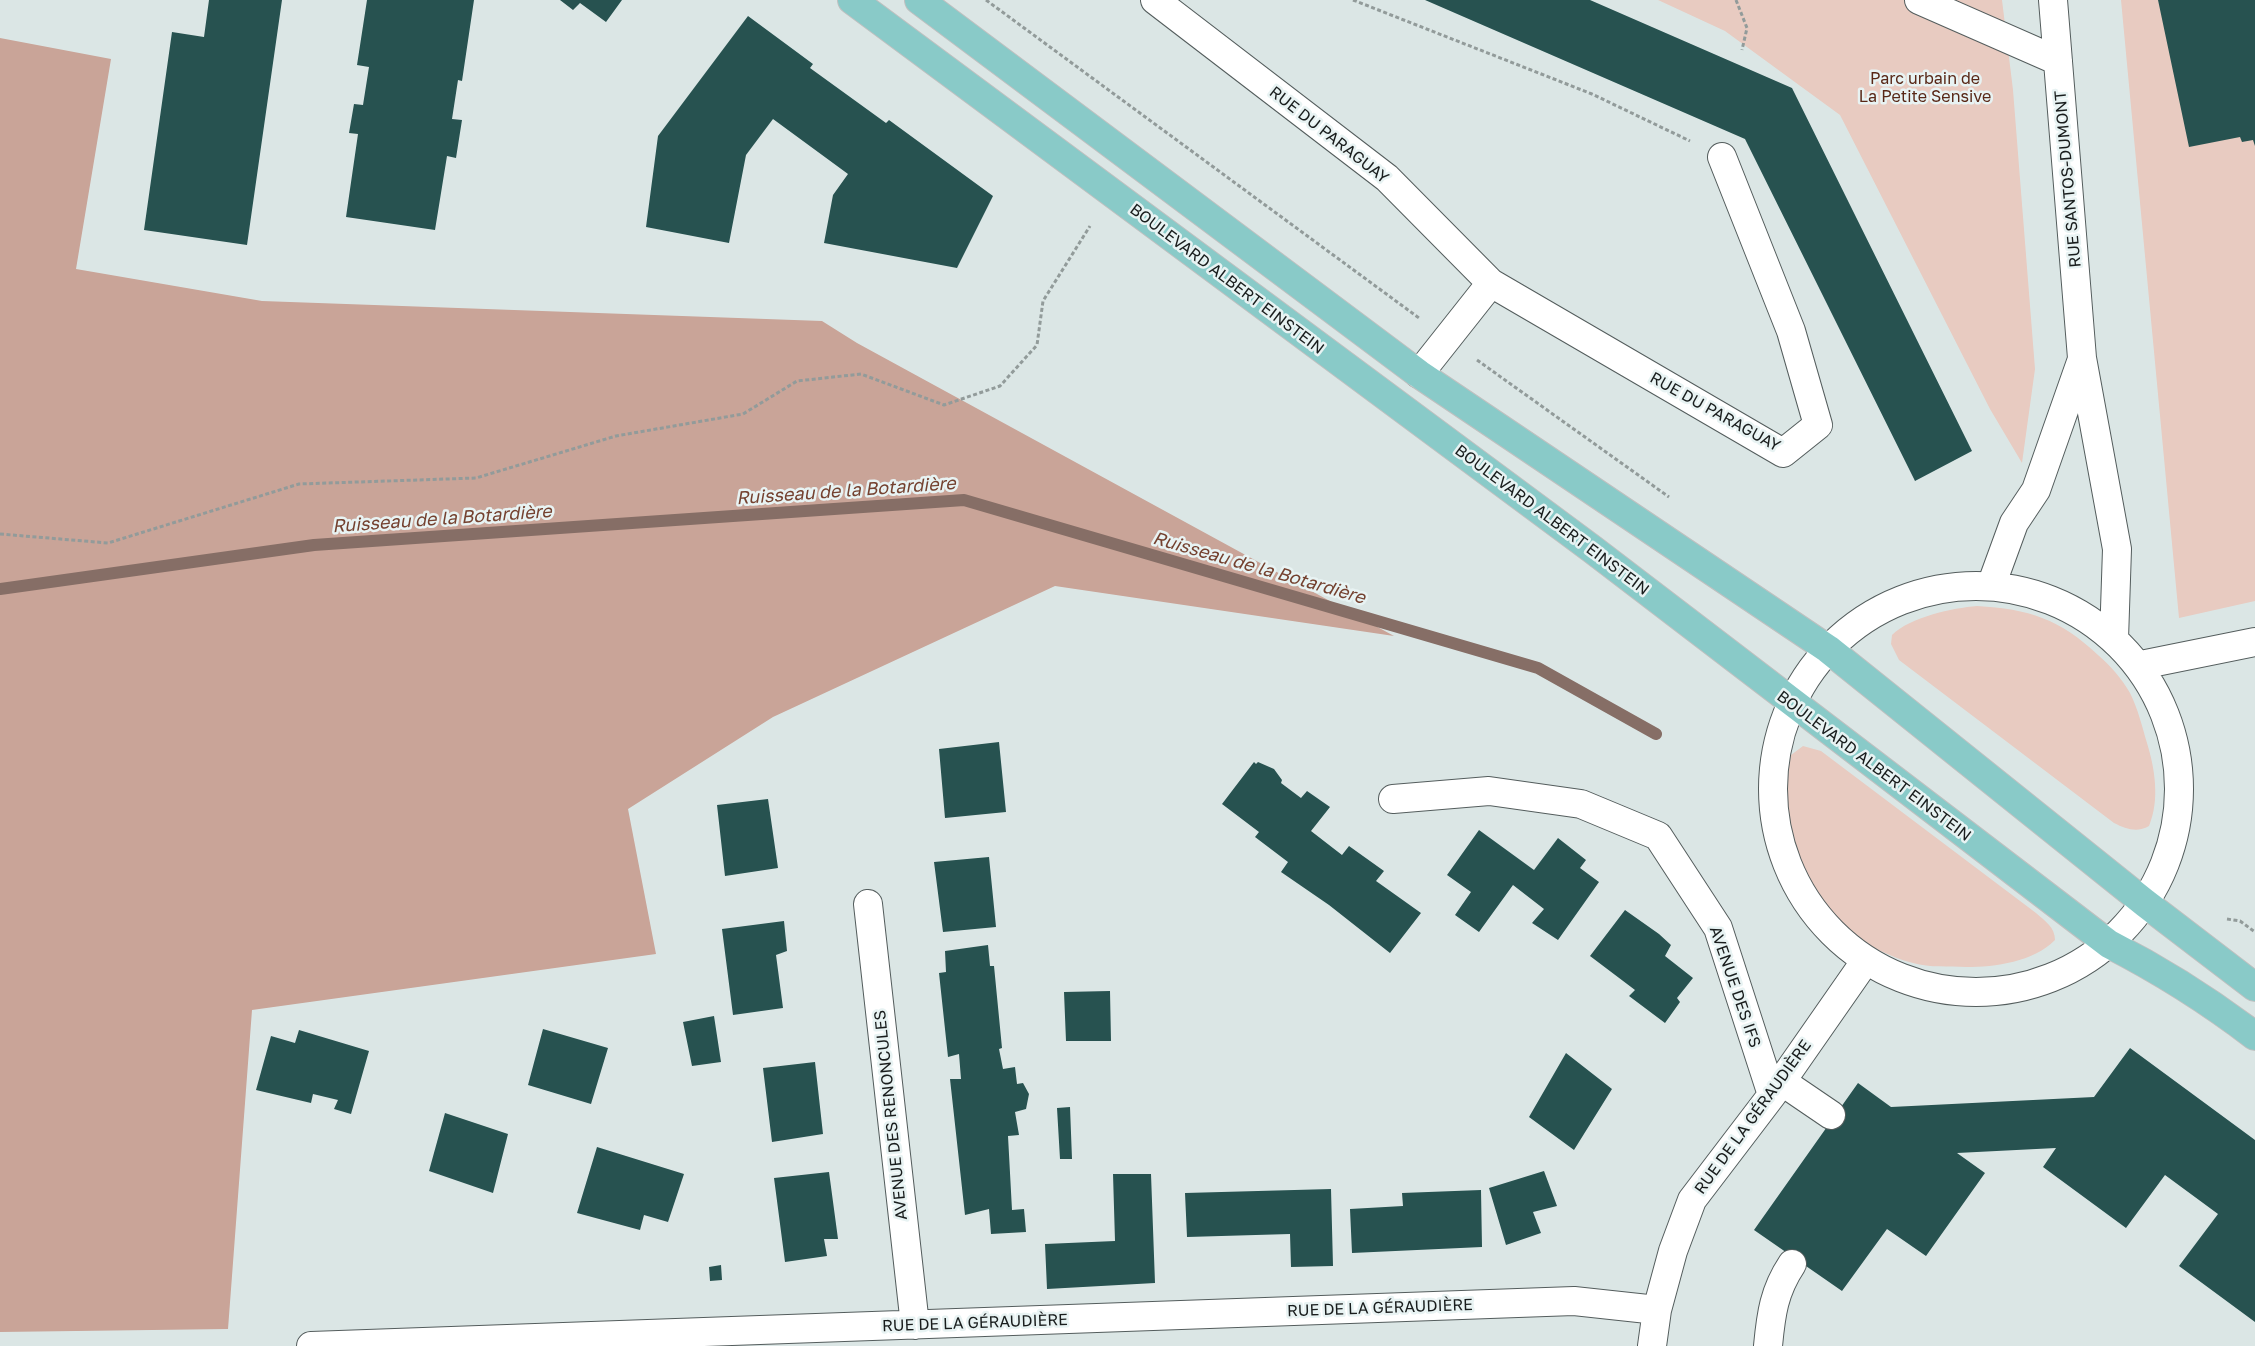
<!DOCTYPE html>
<meta charset="utf-8">
<style>
body{margin:0}
canvas{display:block;background:#dbe6e5}
</style>
<canvas width="2255" height="1346"></canvas>
<script>
const context = document.querySelector('canvas').getContext('2d');
context.lineJoin = 'round';
function fillPath(path, color) {
  context.fillStyle = color;
  context.fill(path, 'evenodd');
}
function strokePath(path, color, width, dash) {
  context.strokeStyle = color;
  context.lineWidth = width;
  context.lineCap = dash ? 'butt' : 'round';
  context.setLineDash(dash || []);
  context.stroke(path);
}
function label(font, color, halo, rows, align = 'center') {
  context.font = font + ' "Golos Text",sans-serif';
  context.lineWidth = 5;
  context.setLineDash([]);
  context.textBaseline = 'middle';
  context.strokeStyle = halo;
  context.fillStyle = color;
  for (const [text, x, y, turn = 0] of rows) {
    context.save();
    context.translate(x, y);
    context.rotate((+turn || 0) * Math.PI / 180);
    context.textAlign = isNaN(turn) ? turn : align;
    if (halo) context.strokeText(text, 0, 0);
    context.fillText(text, 0, 0);
    context.restore();
  }
}
fillPath(new Path2D(`
 M1658,0H2002L2013,90L2035,369L2022,463L1990,409L1840,115L1725,31Z
 M2121,0H2255V601L2179,618Z
 M1977,606C2029,609 2060,619 2098,655C2110,665 2122,679 2130,693C2138,709 2142,726 2147,743C2155,769 2160,800 2149,826C2137,833 2126,829 2114,823L1899,660L1891,644L1892,635C1910,617 1953,608 1977,606Z
 M1803,746L1821,751L2036,913C2045,921 2055,927 2055,940C2033,962 1996,967 1966,967C1949,966 1930,968 1913,963C1818,937 1773,848 1791,755Z`), '#e8cbc1');
fillPath(new Path2D(`
 M0,38L111,59L76,269L262,301L822,321L857,343L1394,636L1055,586L773,717L628,809L656,954L252,1010L228,1329L0,1332Z`), '#c9a498');
strokePath(new Path2D(`
 M0,589L314,545L964,500L1538,668L1656,734`), '#866e66', 12);
fillPath(new Path2D(`
 M209,0H282L247,245L144,230L172,32L204,37Z
 M367,0H474L462,81L458,80L452,119L462,120L456,158L447,156L435,230L346,217L358,134L349,133L354,104L363,105L369,67L357,65Z
 M560,0H622L606,22L580,3L573,10Z
 M1425,0H1590L1792,88L1972,451L1915,481L1745,139Z
 M2158,0H2255V146L2253,140L2242,142L2240,137L2189,147Z
 M748,16L813,64L810,68L886,123L889,120L993,196L957,268L824,243L833,195L848,174L773,119L746,155L729,243L646,227L658,136Z
 M999,742L1006,812L945,818L939,749Z
 M1254,762L1256,764L1258,762L1274,769L1282,780L1281,783L1301,798L1307,791L1330,807L1311,831L1342,855L1349,846L1384,871L1376,881L1421,913L1390,953L1329,905L1281,872L1288,862L1255,837L1259,832L1222,804Z
 M768,799L778,868L725,876L717,805Z
 M1479,830L1534,870L1558,838L1586,860L1580,868L1599,882L1558,940L1532,923L1544,909L1513,885L1479,932L1455,915L1471,892L1447,875Z
 M989,857L996,927L943,932L934,862Z
 M1625,910L1659,934L1671,945L1665,956L1693,978L1677,998L1680,1002L1665,1023L1629,996L1635,990L1590,956Z
 M784,921L787,951L776,955L783,1008L733,1015L722,929Z
 M988,945L990,966H994L1002,1048L999,1049L1003,1069L1015,1067L1017,1084L1023,1083L1029,1094L1026,1109L1015,1112L1019,1135L1008,1136L1012,1210L1024,1209L1026,1232L991,1234L989,1209L965,1215L950,1079H961L959,1054L948,1057L939,973L946,972L945,951Z
 M1110,991L1111,1041H1066L1064,992Z
 M714,1016L721,1062L692,1066L683,1022Z
 M543,1029L608,1048L591,1104L528,1085Z
 M299,1030L369,1051L351,1114L334,1109L338,1100L313,1094L311,1103L256,1090L271,1036L295,1043Z
 M2130,1048L2255,1140V1322L2179,1266L2218,1214L2165,1175L2126,1228L2043,1167L2056,1148L1957,1153L1985,1173L1926,1256L1887,1229L1842,1291L1754,1230L1858,1083L1891,1107L2094,1097Z
 M1566,1053L1612,1089L1574,1150L1529,1117Z
 M815,1062L823,1134L772,1142L763,1068Z
 M1070,1107L1072,1159H1060L1057,1108Z
 M445,1113L508,1134L493,1193L429,1171Z
 M597,1147L684,1174L668,1222L644,1215L640,1230L577,1213Z
 M1544,1171L1557,1206L1533,1212L1541,1233L1506,1245L1489,1188Z
 M829,1172L838,1239H824L827,1256L785,1262L774,1178Z
 M1113,1174H1151L1155,1283L1047,1289L1045,1244L1115,1241Z
 M1331,1189L1333,1266L1291,1267L1290,1234L1187,1237L1185,1193Z
 M1481,1190L1482,1247L1352,1253L1350,1209L1403,1206L1402,1193Z
 M721,1265L722,1280L710,1281L709,1267Z`), '#275250');
const minor = new Path2D(`
 M1155,0L1387,178L1491,283L1783,453L1818,425L1791,331L1722,157
 M1919,0L2058,61
 M2053,0L2082,358L2117,549L2114,639
 M1419,374L1491,283
 M1773 789a203 203 0 1 1 406 0a203 203 0 1 1-406 0Z
 M1991,586L2014,523L2036,490L2081,362
 M2141,665L2255,642
 M1393,799L1489,791L1581,804L1658,836L1718,928L1772,1095
 M868,904L915,1325
 M1781,1081L1831,1115
 M311,1346L1574,1301L1657,1310
 M1652,1346L1657,1310L1673,1251L1692,1200L1772,1095L1864,963
 M1768,1346C1771,1314 1774,1291 1792,1264`);
const major = new Path2D(`
 M852,0L1592,549L2109,944C2160,970 2209,1001 2255,1036
 M919,0L1419,374L1828,649L2145,903L2255,987`);
strokePath(minor, '#545d5d', 30);
strokePath(major, '#bfc0c0', 30);
strokePath(new Path2D(`
 M986,0L1419,318
 M1353,0L1592,94L1690,141
 M1736,0L1747,28L1742,50
 M1477,360L1669,497
 M0,534L108,543L299,484L476,478L616,436L743,414L797,381L861,374L944,405L1000,386L1037,345L1043,301L1090,226
 M2227,919L2240,921L2255,932`), '#929b9a', 3, [4, 2.5]);
strokePath(minor, '#fff', 28);
strokePath(major, '#89cac8', 28);
label('16px', '#582716', '#e8f3f3', [
 ["Parc urbain de",1925,79],
 ["La Petite Sensive",1925,97]
]);
label('16px', '#191d1d', '#e8f3f3', [
 ["RUE DU PARAGUAY",1329,135,38],
 ["RUE SANTOS-DUMONT",2068,179,-95],
 ["BOULEVARD ALBERT EINSTEIN",1227,279,37],
 ["RUE DU PARAGUAY",1715,412,29],
 ["BOULEVARD ALBERT EINSTEIN",1552,520,37],
 ["BOULEVARD ALBERT EINSTEIN",1874,766,37],
 ["AVENUE DES IFS",1735,987,71],
 ["AVENUE DES RENONCULES",891,1115,-96],
 ["RUE DE LA GÉRAUDIÈRE",1753,1117,-54],
 ["RUE DE LA GÉRAUDIÈRE",1380,1308,-2],
 ["RUE DE LA GÉRAUDIÈRE",975,1323,-2]
]);
label('italic 18px', '#74412f', '#e8f3f3', [
 ["Ruisseau de la Botardière",846,491,-4],
 ["Ruisseau de la Botardière",442,519,-4],
 ["Ruisseau de la Botardière",1259,568,16]
]);
</script>
